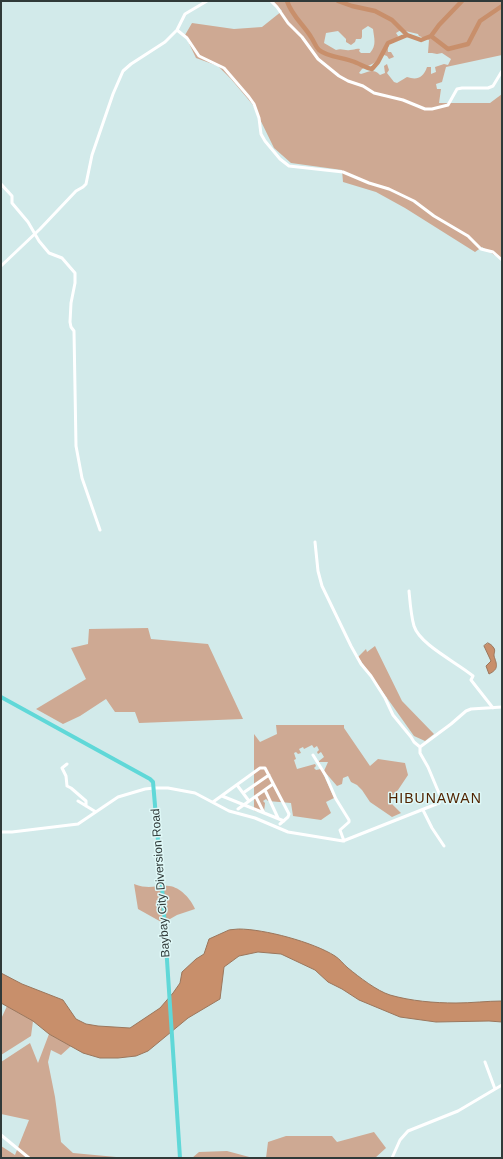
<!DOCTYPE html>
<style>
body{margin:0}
#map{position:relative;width:503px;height:1159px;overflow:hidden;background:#d2eaea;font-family:Arial,sans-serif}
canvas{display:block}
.frame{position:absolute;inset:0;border:2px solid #303a39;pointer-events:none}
</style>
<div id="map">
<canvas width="503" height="1159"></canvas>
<div class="frame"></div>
</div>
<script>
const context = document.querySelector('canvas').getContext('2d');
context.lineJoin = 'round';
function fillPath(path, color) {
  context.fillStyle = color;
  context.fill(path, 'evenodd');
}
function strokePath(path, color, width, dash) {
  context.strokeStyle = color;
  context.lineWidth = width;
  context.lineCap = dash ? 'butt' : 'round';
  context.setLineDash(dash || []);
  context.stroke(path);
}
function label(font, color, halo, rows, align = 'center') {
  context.font = font + ' Arial,sans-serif';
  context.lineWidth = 3;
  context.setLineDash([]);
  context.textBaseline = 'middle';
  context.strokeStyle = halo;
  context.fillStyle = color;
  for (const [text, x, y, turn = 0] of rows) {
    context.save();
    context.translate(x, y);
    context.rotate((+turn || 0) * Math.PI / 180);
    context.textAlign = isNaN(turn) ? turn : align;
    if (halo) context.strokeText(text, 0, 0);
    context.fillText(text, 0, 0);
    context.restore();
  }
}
fillPath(new Path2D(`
 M273,1H502V55L446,67L442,82L436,84L437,89H441L439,103H490L502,94V260L482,247L475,252L405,208L376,192L343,182L342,170L291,163L274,148L253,105L231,79L218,66L196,58L185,35L192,23L234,29L262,27L282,11ZM368,26L373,29C374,38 377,45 370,53H361L359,51L360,49C356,48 354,50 350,50C345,51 342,48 336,50L324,43L326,33L338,31L346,39V42L351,45L355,42L356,39H361L362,37V30ZM401,30L418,34L419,36L429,40L428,53H432L437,54L442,53L451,59L448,65L444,64L435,67L436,72L431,74V67H427C423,79 416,80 407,77L397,83L394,82L387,73L389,70L387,64L384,66L385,73L380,75C373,68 369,72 361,74L359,73L362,69L374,63L384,55L387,56L389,59L394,57L391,52H388C387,46 390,39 397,38L398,36L396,33Z
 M148,628L151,639L208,644L243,719L139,723L135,712H115L106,699L80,716L63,724L36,709L86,679L71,648L88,644L89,629Z
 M375,646L402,701L434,734L425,741L414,736L358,657L366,649L367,652Z
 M276,725H344V728L370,766L378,759L405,763L408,775L398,790L388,800L401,813L392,817L370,802L362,790L357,785L351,782L348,776L343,778L342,784L337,786L324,771L328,762H319V761L324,757L321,752L318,754L317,752L319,750L317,746L314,748L312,745L304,749L303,747L299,749L301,753L298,754L296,752L294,753L296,759L294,760L297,769L315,764L316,766L314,768L316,770L321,769L334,798L326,802L331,813L321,820L293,816L291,803L268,801L266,799L263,801L265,803L264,812L254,811V734L260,742L277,734Z
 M134,884C150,890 155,885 169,886C180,887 191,899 195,909L177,915L163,923L138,909Z
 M7,1006L33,1021L31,1036L1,1055V1019Z
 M49,1034L71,1046L61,1055L51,1050L48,1062L55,1097L61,1142L73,1153L127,1158H1V1146L15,1155L29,1120L1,1114V1062L30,1043L38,1063Z
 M374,1132L386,1148L375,1158H266L268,1142L286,1136H332L337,1142Z
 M227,1151L253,1158H192L199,1152Z`), '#cea993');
const water = new Path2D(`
 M488,643C490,644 492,645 493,647C496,650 494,652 494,656C497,665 499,669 489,674L486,666L491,661L484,646Z
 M239,929C264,929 313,942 335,956C340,959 344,965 348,968C359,977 377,991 390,995C411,1001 434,1003 456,1003C472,1003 487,1001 502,1001V1022L489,1021L436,1022L400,1017L359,1000L342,989L328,982L315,970L281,954L258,952L239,956L224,967L220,999L188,1018L148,1051L136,1056L118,1058H100L83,1053L49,1034L33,1021L1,1003V973L22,984L63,1000L76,1019L86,1024L98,1026L130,1028L160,1008L173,993L180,983L182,972L196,959L204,954L209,939L229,930Z`);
fillPath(water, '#c88f6b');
strokePath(water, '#9a765c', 1);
strokePath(new Path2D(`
 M287,1C292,16 303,24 311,37C314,41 315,46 319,50C329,58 345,57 357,63C362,65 366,68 372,69L378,62L388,43L407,35
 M338,1L352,6L375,11L392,20L407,35L421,40L431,36L448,49L468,44L480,21L502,6
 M431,36L439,25L462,1`), '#c88f6b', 4.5);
strokePath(new Path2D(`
 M271,1L277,7L288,23L302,37L318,59L339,76L348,81L363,86L374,93L403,100L425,109H432L448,105L457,89L462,88H488L493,86L502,71
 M177,30L187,38L199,56L224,68L249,97L254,104L259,118L261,134L265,141L280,159L289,166L343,172L369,183L389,189L414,201L434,216L468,236L481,249L493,252L502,260
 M1,184L12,196V203L28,222L39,241L49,253L62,258L75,273V283L71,303L70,322L71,327L74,331L76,446L82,478L100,530
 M1,266L40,229L76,191L83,187L86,184L92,155L113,94L123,71L131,64L165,42L177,30L185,14L207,1
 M315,542L318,571L322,586L351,646L361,664L371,676L385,698L393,715L411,737L414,742L420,747
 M409,591C410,602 411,616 414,626C420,645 458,663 473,676L471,680L493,708
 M313,755L326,776L336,799L349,820V822L340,830L344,841
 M67,764L62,768L66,776L67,786L71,788L86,801V806
 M237,785L249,801
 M265,790L278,818
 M243,793L269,775
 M222,796L284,821
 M256,797L264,813
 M78,801L96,812
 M213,802L260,768H265L289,814L288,817L280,824
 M238,809L273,784
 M423,810L432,828L444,846
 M1,832H12L78,824L118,797L145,789L154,788H168L195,793L229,811L255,818L288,832L343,841L439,803L441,798L428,767L420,753V747L451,724L466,711L471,709L502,707
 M485,1062L495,1089
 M1,1135L29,1158
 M392,1158L400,1140L408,1131L458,1111L502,1085`), '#fff', 3);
strokePath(new Path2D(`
 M1,697L150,779L153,782L163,899L180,1158`), '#60d8d8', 4);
label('12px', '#303a39', '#dff8f7', [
 ["Baybay City Diversion Road",161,883,-94]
]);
context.letterSpacing = '1px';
label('14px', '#502300', '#dff8f7', [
 ["HIBUNAWAN",435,799]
]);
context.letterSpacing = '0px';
</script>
